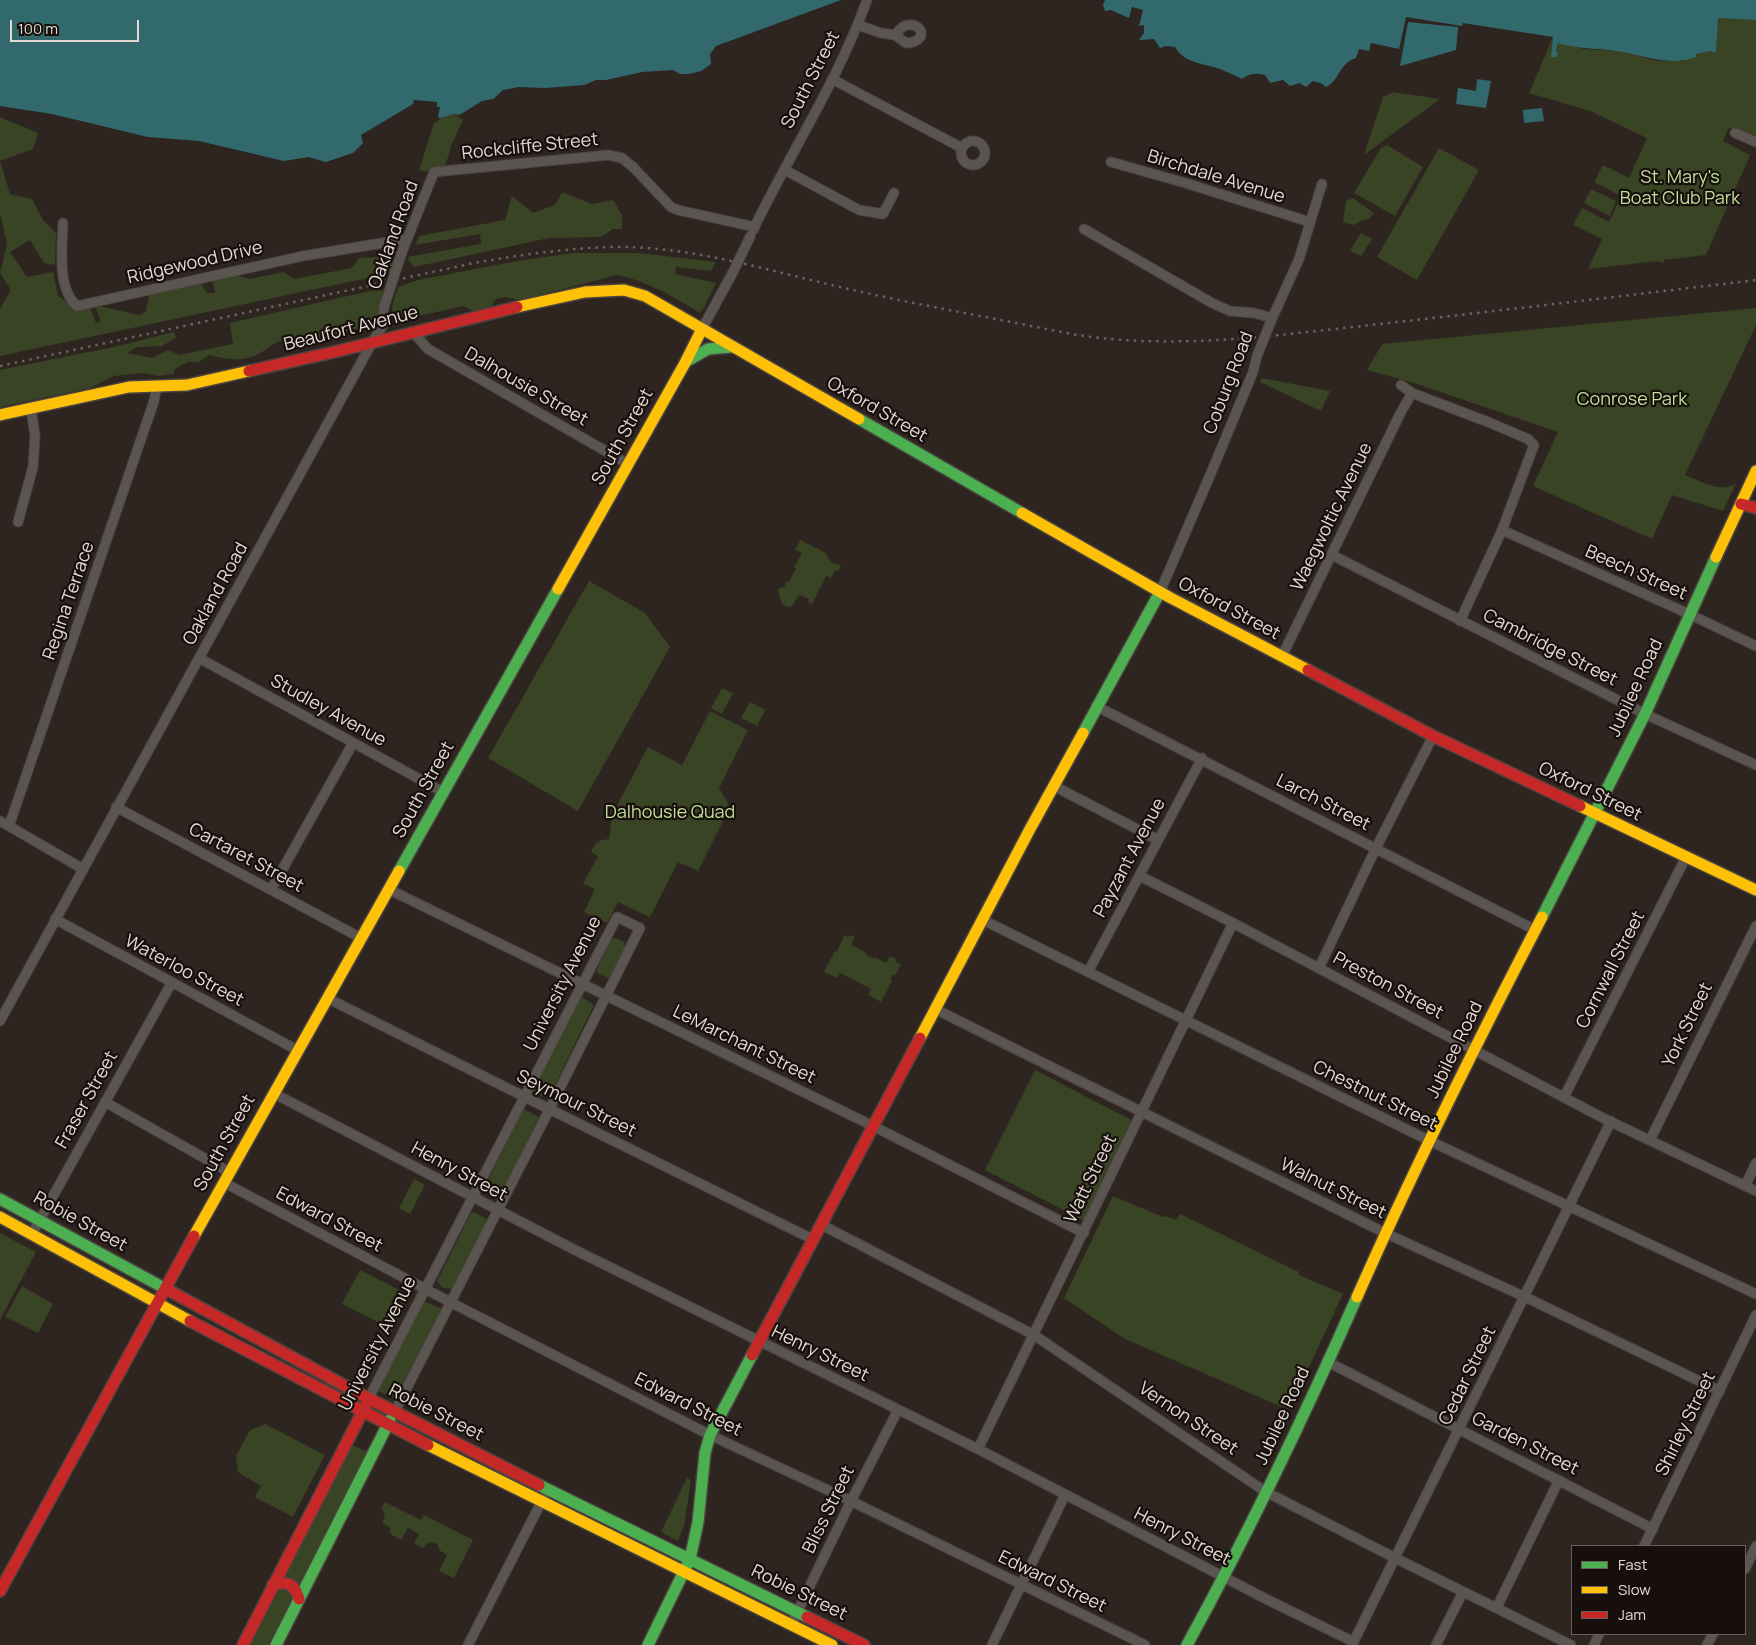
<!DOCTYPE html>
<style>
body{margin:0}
#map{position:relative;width:1756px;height:1645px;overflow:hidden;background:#2e2521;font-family:Manrope,sans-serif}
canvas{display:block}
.legend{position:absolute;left:1571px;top:1545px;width:175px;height:90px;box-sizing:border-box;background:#160f0b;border:1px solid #68605b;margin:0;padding:6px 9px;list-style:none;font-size:15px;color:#e4d9d4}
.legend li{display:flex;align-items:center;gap:10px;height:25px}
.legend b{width:25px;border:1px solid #68605b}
.scale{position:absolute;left:10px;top:20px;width:129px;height:22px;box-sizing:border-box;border:2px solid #e4d9d4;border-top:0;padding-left:6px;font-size:15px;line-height:18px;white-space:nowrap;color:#e4d9d4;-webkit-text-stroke:4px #160f0b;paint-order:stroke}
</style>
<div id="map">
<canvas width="1756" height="1645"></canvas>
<ul class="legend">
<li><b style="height:6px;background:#4caf50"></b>Fast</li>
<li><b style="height:6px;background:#ffc107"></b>Slow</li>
<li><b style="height:6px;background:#c62828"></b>Jam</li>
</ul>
<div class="scale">100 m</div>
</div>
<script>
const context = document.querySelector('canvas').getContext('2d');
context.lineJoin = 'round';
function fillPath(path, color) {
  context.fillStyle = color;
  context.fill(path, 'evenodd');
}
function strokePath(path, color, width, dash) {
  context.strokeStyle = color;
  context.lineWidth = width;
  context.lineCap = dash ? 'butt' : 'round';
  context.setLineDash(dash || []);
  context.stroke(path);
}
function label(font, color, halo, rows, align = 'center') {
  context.font = font + ' Manrope,sans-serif';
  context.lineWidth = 4.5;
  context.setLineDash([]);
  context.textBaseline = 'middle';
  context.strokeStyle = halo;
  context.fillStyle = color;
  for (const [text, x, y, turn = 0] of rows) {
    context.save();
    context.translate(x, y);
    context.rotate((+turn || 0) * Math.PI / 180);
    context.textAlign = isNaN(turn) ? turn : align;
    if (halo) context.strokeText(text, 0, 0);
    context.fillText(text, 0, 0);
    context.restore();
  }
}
fillPath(new Path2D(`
 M1719,18L1756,20V138L1729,127L1723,141L1750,155L1706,255L1664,260L1663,263L1657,261L1588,269L1602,239L1573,225L1582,208L1609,222L1621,196L1594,182L1603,165L1629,178L1647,138L1590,111L1529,93L1553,37L1552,57L1556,52L1558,42L1584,49L1618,51L1657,61H1682L1696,54L1712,51Z
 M1393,92L1440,99L1364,155L1383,97Z
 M454,114L463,120L450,148V152L445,165L433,168L426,172L419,170L434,123L438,121L440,118Z
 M0,117L38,133L33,149L0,161L10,194L32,199L43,220L56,233L55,265L44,263L30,240L10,252L27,277L53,272L58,296L78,309L90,307L96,323L101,321L95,305L139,315L146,312L149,295L200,282L207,293H215L212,279L235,275L250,279L283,272L294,279L352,268L359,258L385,257L395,259L391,273L0,356V309L11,290L0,273L7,244L0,213Z
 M1387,145L1423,167L1395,216L1354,193L1381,148Z
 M1439,148L1479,170L1417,280L1377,257Z
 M1591,189L1616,201L1610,216L1584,203Z
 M562,192L592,204L613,200L622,215V229H613L601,237L549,238L414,267L407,257L481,244L480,234L415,245L419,236L505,220L512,196L533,213L555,205Z
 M1353,198L1374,213L1369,219L1362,220L1354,225L1343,222L1346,201Z
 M1361,233L1372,239L1361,256L1350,251Z
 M573,253H639L716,262L711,271L676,267L675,274L716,283L703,310L702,308L700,313C673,297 648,281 617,275L520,300L505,297L496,299L490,308L475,312L463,306L405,319L394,318C389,307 395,298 398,287L418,280L517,261Z
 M374,290L385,291L374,326L348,331L339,338L331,341H281C272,343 268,349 260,353C244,363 226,359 209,355L199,362H188L176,368L173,374L158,376L143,373L114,376L90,388L0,407V370L118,346L174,332L176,338L162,346L138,347L126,353L153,358L168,350L179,355L233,344L230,323Z
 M1756,308V325L1685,475C1699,481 1723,494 1736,483L1723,511L1672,495L1652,539L1533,486L1558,432L1411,382L1367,370L1382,344Z
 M1262,378L1330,391L1321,411L1260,382Z
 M800,540L826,553C829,561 833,564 841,565L838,571L835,570L831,578L826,576L812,604L808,602L809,599L801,595L797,597L792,607L790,606L788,607L782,604L778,591L779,588L784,587L787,581L789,582L796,568L794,567L802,553L795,550Z
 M589,581L645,613L670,647L578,811L488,758Z
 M722,688L733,693L722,714L711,708Z
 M750,702L765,710L757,726L741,718Z
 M710,711L748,730L719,788L730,807L698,871L678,862L650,917L618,902L607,923L584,912L595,889L583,884L598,856L591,852C595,842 599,840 609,839L612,815L648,747L682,765Z
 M844,935L848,937L850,935L855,937L851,945L865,952V954L872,958L874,957L886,963L890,956L896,959L895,962L901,965L895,975H893L890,980L892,981L881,1002L868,995L871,989L840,973L837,978L824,972L835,951L837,952Z
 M615,938L624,942L625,947L610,976L608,978L597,973V969L611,939Z
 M582,997L594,1005L549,1097C543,1098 537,1094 534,1089L579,998Z
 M1035,1070L1131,1120L1085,1221L985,1170Z
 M523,1109L539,1117L499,1198L490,1196L484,1189Z
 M414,1179L425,1185L410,1214L399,1208Z
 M1113,1196L1163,1217L1164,1216L1176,1220L1180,1214L1299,1272V1275L1343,1294L1289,1410L1125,1339L1064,1298Z
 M473,1212L486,1218L487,1221L452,1289L443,1288L437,1281L471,1213Z
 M0,1233L36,1252L0,1320Z
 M360,1270L409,1295L392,1329L342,1304Z
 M22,1286L53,1304L38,1333L5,1317Z
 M424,1301L442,1309L396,1399L378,1391Z
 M265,1424L325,1455L293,1517L255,1497L261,1486L238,1472L236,1456L250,1430Z
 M352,1445L369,1453L300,1587L283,1578Z
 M687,1478L691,1480L684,1526L678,1541L661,1532Z
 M385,1502L421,1520L424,1515L473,1540L454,1578L439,1571L447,1555L439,1550L437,1544L431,1542L426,1544L423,1548L414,1543L419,1534L408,1528L401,1540L389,1533L391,1528L382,1523L385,1518L382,1508Z
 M284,1585L295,1596L270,1645H249L278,1588Z`), '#384423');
fillPath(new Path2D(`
 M0,0H841L716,46L710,54L711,64L701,71L689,74H680L673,70L642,72L606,80H596L584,85L545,88L519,87L503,90L493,99L482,101L461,114L458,115L454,114L440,118L438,117L440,107H437V102L414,100L413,104L361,135L363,143L353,153L326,162L308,157L284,161L199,141L148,137L52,114L0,106Z
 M1105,0H1756V20L1719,18L1718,20L1716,52L1713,53L1712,51L1696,54V57C1669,67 1643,55 1616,51C1596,48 1577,49 1558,43L1556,51L1558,52L1557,57H1551L1553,37L1463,23L1462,26L1406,17L1399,49L1371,43L1369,51L1359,49L1356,58C1338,64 1341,79 1326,87L1321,83L1313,81L1306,87L1300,83L1290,86L1283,80L1270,83L1265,75C1256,73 1250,73 1242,79C1234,75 1227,72 1220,69C1203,63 1185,64 1175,47L1166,46L1160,48L1154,39L1139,40L1144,33V25L1139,26L1143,10L1132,7L1129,18L1111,10L1105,11L1103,5Z
 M1408,22L1458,27L1456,50L1400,66Z
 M1477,79L1491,81L1486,108L1456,104L1458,88L1476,91Z
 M1542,108L1544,121L1524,123L1523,110Z`), '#32696d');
const street = new Path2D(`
 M858,25L881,33L895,35L906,43C931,42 921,19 904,26C901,28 897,32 895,35
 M832,79L962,148
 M1735,133L1756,142
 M961 153a12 12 0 1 1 24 0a12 12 0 1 1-24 0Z
 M1111,162L1182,182L1310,222
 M785,170L859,210L883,214L894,193
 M63,223C62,248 57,289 77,306L303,256L407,239
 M1084,229L1212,303L1230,311L1254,313L1272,318
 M753,230C790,153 838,81 867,0
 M402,252L434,172L608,155L622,158L633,167L671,207L678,210L755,227
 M1271,321L1299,259L1322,184
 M702,329L733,272
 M413,332L428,349L628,464
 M1401,385L1412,393L1488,422L1528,439L1534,445L1502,530L1460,621
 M18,522L33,467L35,436L31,408
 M1502,530L1689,614L1756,646
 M1332,555L1645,714L1756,765
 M1160,592L1214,466L1253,372L1257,356
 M1282,656L1401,412L1412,393
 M199,658L443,792
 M1096,706L1535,930
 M1054,786L1158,840
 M116,807L361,938
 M0,821L83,869
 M9,826L154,401L157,386
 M1140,876L1233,923L1603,1118L1756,1191
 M388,889L873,1126L1084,1233
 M271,890L353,743
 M55,919L297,1050
 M983,920L1430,1141L1756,1294
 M1319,968L1376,848L1433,736
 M1088,972L1202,758
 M327,998L525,1097L812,1239
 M935,1009L1385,1233L1525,1297L1720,1391
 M0,1021L374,339L382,327L384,307
 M273,1093L575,1250L978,1449L1268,1600L1354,1642
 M1564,1097L1686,857
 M105,1102L229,1172
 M1650,1140L1756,926
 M223,1182L450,1302L710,1435L851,1501L1145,1645
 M1745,1186L1756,1163
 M820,1224L1034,1335L1266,1492L1395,1558L1571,1645
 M32,1234L172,982
 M1328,1362L1653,1529
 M369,1398L617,917L640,928L545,1118L395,1411
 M978,1449L1233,923
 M1644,1546L1756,1315
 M1745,1569L1756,1546
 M1497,1607L1559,1480
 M791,1625L851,1501L898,1410
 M468,1645L548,1489
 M992,1645L1065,1495
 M1352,1645L1611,1121
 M1436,1645L1463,1592
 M1594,1645L1599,1634
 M1707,1645L1713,1634`);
const fast = new Path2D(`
 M689,360L708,349L731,347
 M859,419L1022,513
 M1083,733L1160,592
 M399,871L558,589
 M1542,917L1645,714L1716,557
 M0,1199L166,1289
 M539,1485L807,1617
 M276,1645L390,1420
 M648,1645L690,1559L698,1522L705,1453L710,1435L752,1355
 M1187,1645C1249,1532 1305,1415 1357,1297`);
const slow = new Path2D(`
 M517,307L585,292L624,290L645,296L859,419
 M0,415L129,387L187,385L249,371
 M1022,513L1169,597L1308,670
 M1716,557L1756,471
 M558,589L685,363L702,329
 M1580,806L1756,890
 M920,1038L1030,829L1083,733
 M0,1217L190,1321
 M194,1236L399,871
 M1357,1297C1414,1168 1477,1042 1542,917
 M428,1445L832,1645`);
const jam = new Path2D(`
 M249,371L334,352L517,307
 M1741,504L1756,508
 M1308,670L1433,736L1580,806
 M166,1289L360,1394L539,1485
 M190,1321L428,1445
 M752,1355L920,1038
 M273,1585C288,1580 295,1585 299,1599
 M0,1591L194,1236
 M807,1617L864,1645
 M243,1645L366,1405`);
strokePath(street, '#4b433f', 11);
strokePath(fast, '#4b433f', 14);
strokePath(slow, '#4b433f', 14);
strokePath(jam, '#4b433f', 14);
strokePath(street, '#5b5551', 9);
strokePath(fast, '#4caf50', 11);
strokePath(slow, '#ffc107', 11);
strokePath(jam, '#c62828', 11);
strokePath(new Path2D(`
 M0,366L474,263C520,255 566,248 613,247C691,246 766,270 840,287C917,305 994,318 1071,334C1174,351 1277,335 1380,324C1505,310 1631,295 1756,280`), '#6a6360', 2.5, [2.5, 5]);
const streetBridge = new Path2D(`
 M733,272L751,235
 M384,307L402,252
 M1257,356L1271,321`);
strokePath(streetBridge, '#4b433f', 11, []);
strokePath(streetBridge, '#5b5551', 9);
label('18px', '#e4d9d4', '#160f0b', [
 ["South Street",811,80,-63],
 ["Rockcliffe Street",530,147,-6],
 ["Birchdale Avenue",1216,177,17],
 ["Oakland Road",394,235,-70],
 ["Ridgewood Drive",195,263,-13],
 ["Beaufort Avenue",351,329,-14],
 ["Coburg Road",1229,383,-69],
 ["Dalhousie Street",526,387,30],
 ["Oxford Street",877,410,30],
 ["South Street",623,437,-61],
 ["Waegwoltic Avenue",1332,517,-64],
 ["Beech Street",1636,573,24],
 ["Oakland Road",216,594,-61],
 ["Regina Terrace",69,601,-71],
 ["Oxford Street",1229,609,28],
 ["Cambridge Street",1550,648,27],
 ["Jubilee Road",1636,688,-65],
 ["Studley Avenue",328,711,29],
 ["South Street",424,790,-61],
 ["Oxford Street",1590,792,26],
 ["Larch Street",1323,803,27],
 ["Cartaret Street",246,858,28],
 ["Payzant Avenue",1130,858,-62],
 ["Cornwall Street",1611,970,-63],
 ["Waterloo Street",184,971,28],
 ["University Avenue",563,984,-63],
 ["Preston Street",1388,986,28],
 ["York Street",1688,1025,-64],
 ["LeMarchant Street",744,1045,26],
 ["Jubilee Road",1455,1050,-64],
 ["Chestnut Street",1375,1096,26],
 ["Fraser Street",87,1100,-61],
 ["Seymour Street",576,1104,26],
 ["South Street",225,1143,-61],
 ["Henry Street",459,1172,28],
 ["Watt Street",1091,1179,-64],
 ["Walnut Street",1333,1189,26],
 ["Edward Street",329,1220,28],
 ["Robie Street",80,1222,29],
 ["University Avenue",378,1344,-63],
 ["Henry Street",820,1354,26],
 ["Cedar Street",1468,1376,-64],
 ["Edward Street",688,1405,27],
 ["Robie Street",436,1413,27],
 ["Jubilee Road",1283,1416,-65],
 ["Vernon Street",1188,1419,34],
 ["Shirley Street",1686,1424,-64],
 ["Garden Street",1525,1444,27],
 ["Bliss Street",829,1510,-64],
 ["Henry Street",1182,1537,27],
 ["Edward Street",1052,1582,26],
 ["Robie Street",799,1593,26]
]);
label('18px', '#c2df9b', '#160f0b', [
 ["St. Mary's",1680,178],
 ["Boat Club Park",1680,199],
 ["Conrose Park",1632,400],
 ["Dalhousie Quad",670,813]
]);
</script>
